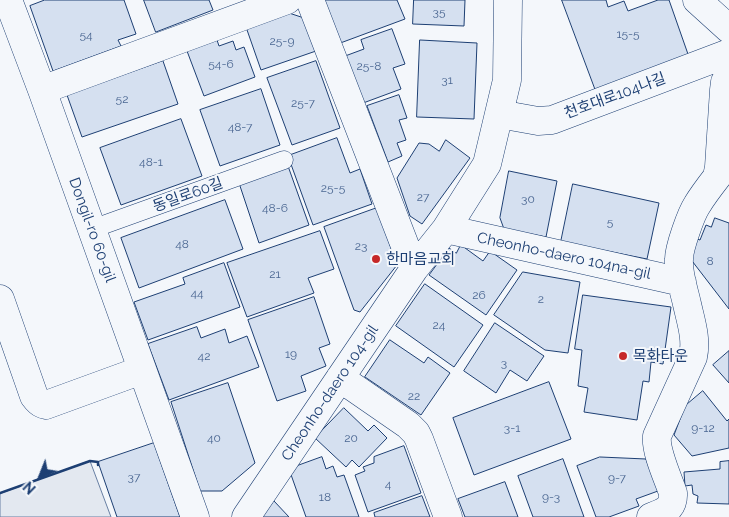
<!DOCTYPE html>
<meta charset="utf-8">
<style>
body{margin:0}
#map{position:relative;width:729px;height:517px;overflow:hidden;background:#f4f7fb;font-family:Raleway,sans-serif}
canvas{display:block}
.north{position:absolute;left:15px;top:452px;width:50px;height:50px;-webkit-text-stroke:4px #f4f7fb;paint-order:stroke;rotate:224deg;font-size:14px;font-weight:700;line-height:20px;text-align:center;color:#1d3f73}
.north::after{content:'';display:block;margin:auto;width:18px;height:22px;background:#1d3f73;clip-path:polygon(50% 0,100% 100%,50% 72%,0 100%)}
</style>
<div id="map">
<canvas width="729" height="517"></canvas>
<div class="north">N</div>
</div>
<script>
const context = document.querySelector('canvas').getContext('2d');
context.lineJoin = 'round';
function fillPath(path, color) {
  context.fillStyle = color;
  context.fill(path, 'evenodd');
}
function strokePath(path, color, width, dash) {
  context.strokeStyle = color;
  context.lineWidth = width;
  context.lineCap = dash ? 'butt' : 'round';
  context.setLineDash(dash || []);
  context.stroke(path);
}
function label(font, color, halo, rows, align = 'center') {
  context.font = font + ' Raleway,"Noto Sans KR",sans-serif';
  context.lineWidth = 4;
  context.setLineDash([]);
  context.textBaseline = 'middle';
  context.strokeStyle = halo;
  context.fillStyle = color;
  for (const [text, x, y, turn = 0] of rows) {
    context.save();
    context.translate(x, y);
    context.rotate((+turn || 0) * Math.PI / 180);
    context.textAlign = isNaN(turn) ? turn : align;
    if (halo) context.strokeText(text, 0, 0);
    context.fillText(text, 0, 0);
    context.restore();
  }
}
const parking = new Path2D(`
 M90,461L111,517H0V494Z`);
fillPath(parking, '#e3e8f0');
strokePath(parking, '#687fa3', 1);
const building = new Path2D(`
 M45,0H124L136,34L118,40L121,46L53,71L30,6Z
 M144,0H209L213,10L156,32Z
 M318,0H397L405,19L335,45Z
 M414,0H465L464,26L413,24Z
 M562,0H606L608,7L624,1L628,11L658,0H669L689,57L596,91Z
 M289,13L304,18L316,51L261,70L246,27Z
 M392,29L405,64L393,68L401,89L355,106L337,59L364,49L361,40Z
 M217,40L219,46L233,41L236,50L244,47L255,77L204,96L187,51Z
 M420,40L477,43L474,119L417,117Z
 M163,61L178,104L82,137L67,95Z
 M316,61L340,128L292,145L267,78Z
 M261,89L280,145L220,166L200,110Z
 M399,95L407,118L399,120L406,140L397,143L402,156L388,162L367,106Z
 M181,119L202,176L121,205L100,148Z
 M337,138L350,173L360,169L372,204L313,225L288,156Z
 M446,140L470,158L422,224L410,216L397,178L419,143L429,144L439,151Z
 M288,166L309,225L259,243L239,183Z
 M509,171L557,181L546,237L504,229L500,218Z
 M573,184L659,203L647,259L561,242Z
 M225,200L243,249L139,288L121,238Z
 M377,208L397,265L360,312L354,310L324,227Z
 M715,218L729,223V309L689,257L697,239L700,240L706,225L711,227Z
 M320,231L334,269L308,278L314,293L247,317L227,263Z
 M461,245L483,261L490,251L517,270L486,315L429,275L449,248L456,253Z
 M224,263L240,307L148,340L134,302L185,284L183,278Z
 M523,272L580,282L568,353L545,350L494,315Z
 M425,284L483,325L454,367L396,326Z
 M583,295L671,307L663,364L651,362L649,382L643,381L637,420L584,412L588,388L578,386L582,350L575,349Z
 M314,297L330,344L319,348L326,366L301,376L306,391L277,401L248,320Z
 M495,323L544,356L527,381L510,370L496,393L464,371Z
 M197,327L201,338L225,329L229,343L247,336L259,367L169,400L148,344Z
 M390,340L424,363L428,357L450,373L421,415L365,377Z
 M729,351V383L713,365Z
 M549,382L571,439L474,475L453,418Z
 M228,383L255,463L222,491H200L171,402Z
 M703,391L727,421L729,419V448L692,456L674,435L685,406Z
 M344,408L368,431L374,425L387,438L359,467L352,460L346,467L315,438Z
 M154,443L180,517H117L98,462Z
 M404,446L421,493L368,512L355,475L365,471L363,467L374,463V457Z
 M322,457L326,469L333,466L337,477L344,475L359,517H306L289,469Z
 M600,457L646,459L658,491L636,499L639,506L609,517H596L577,466Z
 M563,459L584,517H533L518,476Z
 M729,461V504L697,503L698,496L693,494L692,485L685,486L684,472L720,469V462Z
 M505,482L518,517H465L458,499Z
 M422,496L430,517H375L374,513Z
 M274,501L289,517H262Z`);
fillPath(building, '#d5e0f0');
strokePath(building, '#1d3f73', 1);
const service = new Path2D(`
 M92,229L284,160`);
const minor = new Path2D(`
 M8,0L42,90L195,517
 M310,0L414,269
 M697,0L729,29
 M42,90L287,0
 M499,114L538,121L552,120L729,53
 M446,229L682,282
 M0,299L34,396C37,400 40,404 46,405L142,370
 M340,378L408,425L416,433L419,439L448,517
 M246,517L414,269L446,229L487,164L507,80L508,0
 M651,517C664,512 674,509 673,493C668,478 655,451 657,436L693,357C697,339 691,322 687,304C684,290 678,274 679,259C679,248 691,214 697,205C703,195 710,186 717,177L719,167L724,90L725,82L729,75`);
strokePath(service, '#1d3f73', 19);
strokePath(minor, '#1d3f73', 29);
strokePath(service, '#f4f7fb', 18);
strokePath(minor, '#f4f7fb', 28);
strokePath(new Path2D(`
 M0,493L90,461L98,462V465`), '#1d3f73', 2.5);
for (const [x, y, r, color] of [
 [376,259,5,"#c62828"],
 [623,356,5,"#c62828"]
]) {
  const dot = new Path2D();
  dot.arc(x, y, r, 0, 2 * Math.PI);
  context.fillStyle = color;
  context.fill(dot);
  strokePath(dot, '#f4f7fb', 2);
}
label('12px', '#4b6792', null, [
 ["35",439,12],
 ["15-5",628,34],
 ["54",86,35],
 ["25-9",282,41],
 ["54-6",221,64],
 ["25-8",369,66],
 ["31",447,80],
 ["52",122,99],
 ["25-7",303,103],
 ["48-7",240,127],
 ["48-1",151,162],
 ["25-5",333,188],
 ["27",423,197],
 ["30",528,199],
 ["48-6",275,208],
 ["5",610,222],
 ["48",182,244],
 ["23",361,246],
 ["8",710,261],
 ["21",275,274],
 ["44",197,293],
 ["26",479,295],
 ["2",541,299],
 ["24",439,325],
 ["19",291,354],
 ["42",204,356],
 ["3",504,363],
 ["22",414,396],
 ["3-1",512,428],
 ["9-12",703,428],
 ["40",214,438],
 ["20",351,438],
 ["37",134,477],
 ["9-7",617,478],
 ["4",388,484],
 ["18",325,497],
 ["9-3",551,497]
]);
label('15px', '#1d3f73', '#f4f7fb', [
 ["천호대로104나길",615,96,-20],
 ["동일로60길",188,195,-20],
 ["Dongil-ro 60-gil",92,230,70],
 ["Cheonho-daero 104na-gil",564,256,12],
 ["Cheonho-daero 104-gil",330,393,-56]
]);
label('15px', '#1d3f73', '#f4f7fb', [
 ["한마음교회",386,259],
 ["목화타운",633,356]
], 'left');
</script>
